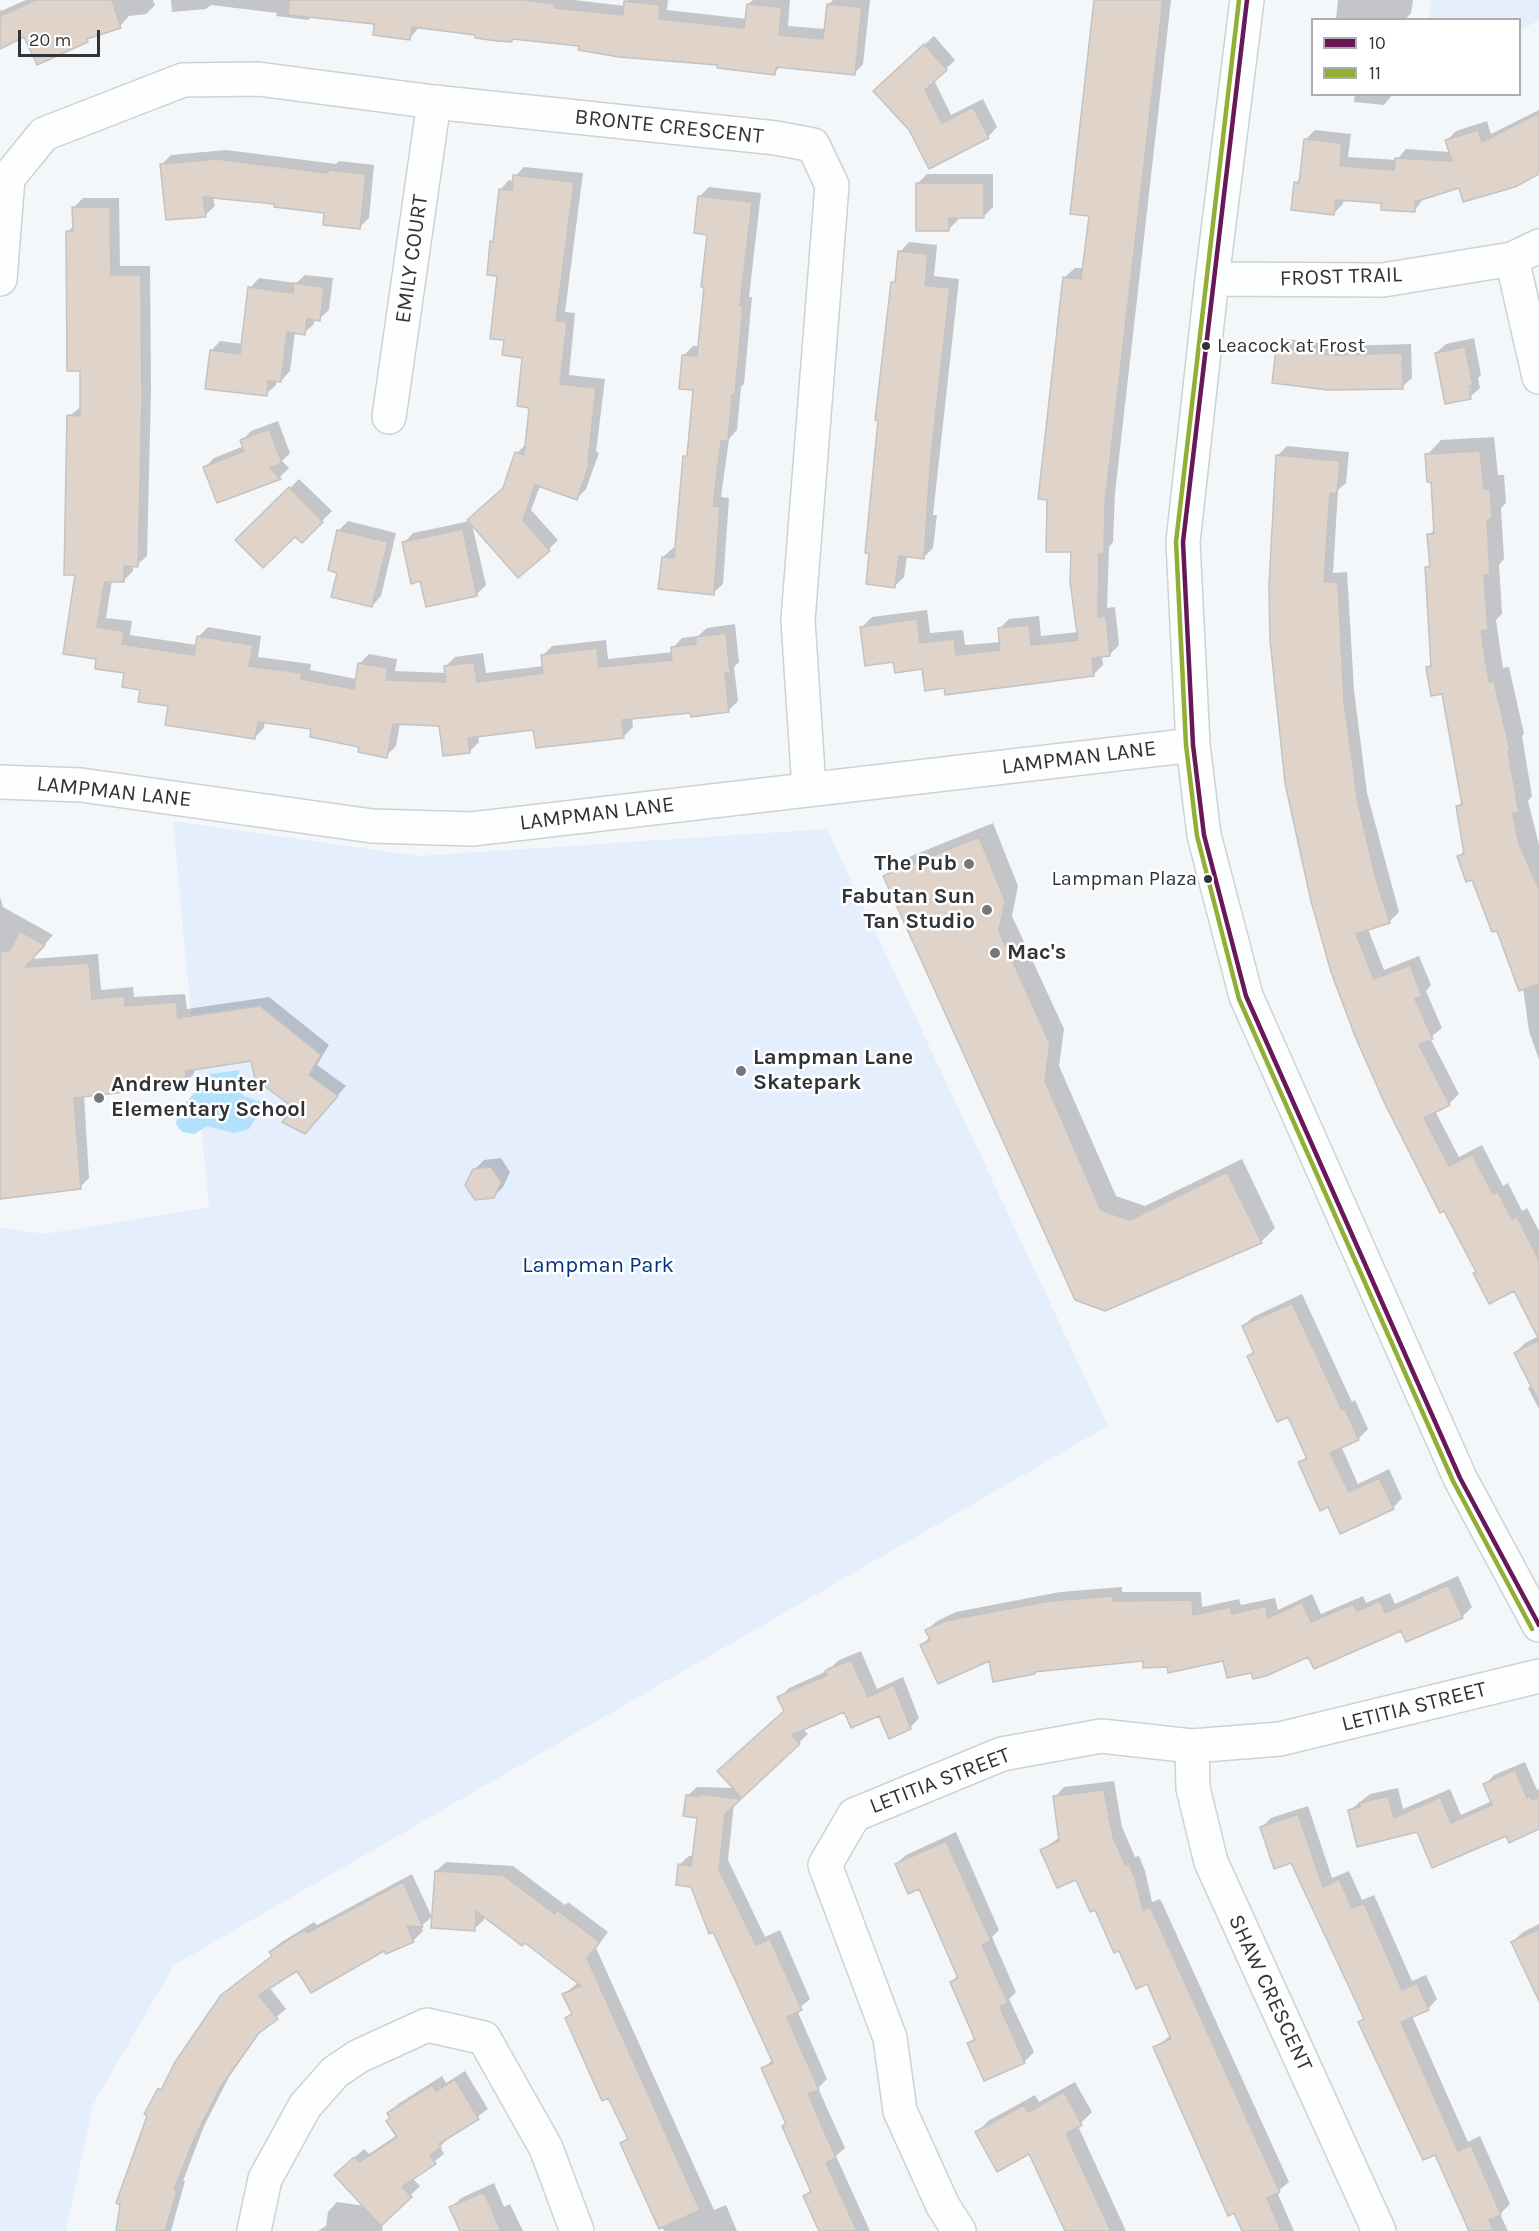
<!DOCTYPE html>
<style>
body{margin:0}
#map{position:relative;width:1539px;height:2231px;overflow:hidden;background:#f4f7fa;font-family:Karla,sans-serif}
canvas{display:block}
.legend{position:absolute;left:1311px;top:18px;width:210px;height:78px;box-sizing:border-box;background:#fff;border:2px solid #adaeaf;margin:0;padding:8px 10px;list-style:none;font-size:18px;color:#313437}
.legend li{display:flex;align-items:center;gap:12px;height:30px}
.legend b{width:30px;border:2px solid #adaeaf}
.scale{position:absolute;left:18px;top:30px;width:82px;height:27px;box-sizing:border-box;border:3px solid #313437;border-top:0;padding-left:8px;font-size:18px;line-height:21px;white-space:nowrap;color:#313437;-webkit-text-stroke:4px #fff;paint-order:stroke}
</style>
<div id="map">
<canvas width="1539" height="2231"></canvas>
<ul class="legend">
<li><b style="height:8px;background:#681757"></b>10</li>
<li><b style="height:8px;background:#92ae34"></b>11</li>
</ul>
<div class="scale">20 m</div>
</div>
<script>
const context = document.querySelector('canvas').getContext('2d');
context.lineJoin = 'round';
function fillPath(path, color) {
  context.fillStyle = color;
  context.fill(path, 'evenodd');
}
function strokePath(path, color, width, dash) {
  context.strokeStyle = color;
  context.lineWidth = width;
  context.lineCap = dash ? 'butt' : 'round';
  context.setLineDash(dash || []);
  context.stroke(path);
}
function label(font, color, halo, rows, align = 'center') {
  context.font = font + ' Karla,sans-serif';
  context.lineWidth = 5;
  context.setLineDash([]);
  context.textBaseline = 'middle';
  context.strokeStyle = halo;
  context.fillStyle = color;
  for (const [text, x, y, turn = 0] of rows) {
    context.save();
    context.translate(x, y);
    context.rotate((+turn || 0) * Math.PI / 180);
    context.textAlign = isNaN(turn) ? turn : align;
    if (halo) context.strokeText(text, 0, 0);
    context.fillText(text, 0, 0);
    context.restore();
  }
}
fillPath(new Path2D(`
 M1432,0H1539V20L1520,31V20L1429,19Z
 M173,821L418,856L827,829L1108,1426L174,1965L93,2105L66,2231H0V1227L44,1234L209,1207Z`), '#e4eefd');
fillPath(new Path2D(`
 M239,1070L240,1087L244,1096L263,1103L262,1115L256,1117L249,1129L234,1133L207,1126L194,1134L182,1132L176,1124L178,1112L210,1074Z`), '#b1e1fd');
fillPath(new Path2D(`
 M26,0H153L155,5L146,14L129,16L120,26L92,36L87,40L25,35L0,47V8L1,11Z
 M171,0H574L625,6L627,0H668L667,10L747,19L748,4L753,0H790L788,26L825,29L828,5L833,0H870L863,64L854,74L781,66L774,73L580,45L514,38L511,40L420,26L410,38L376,23L312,16L308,20L276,16L277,13L211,5L206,9L172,12Z
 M1096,0H1171L1115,493L1113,542L1109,547L1107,608L1115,607L1119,645L1109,655L1102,656L1103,665L1093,675L946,687L923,668L895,660L862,627L872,617L927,610L930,633L963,630L965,645L1001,642L999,629L1009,619L1039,616L1041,636L1078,632L1072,551L1065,277L1075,268H1084L1091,215Z
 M1338,0H1413L1411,13L1405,20H1336Z
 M934,36L955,60L934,80L951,115L983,99L997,127L988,137L929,167L885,81Z
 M1355,94H1393L1384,105L1354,102Z
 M1539,110V173L1460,187L1424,198L1414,211L1383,202L1344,199L1343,204L1334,213L1296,183L1301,177L1306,139L1315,130L1351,134L1348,157L1397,160L1406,149L1450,152L1447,140L1456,131L1487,121L1491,134Z
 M226,150L336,164L339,161L374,165L369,218L360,227L326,212L276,203L213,197L215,206L205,215L162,164L171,155Z
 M524,167L583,173L565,312L575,313L569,375L605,379L596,452L599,453L586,489L577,498L540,486L531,510L558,540L549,549L472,524L486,585L476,595L422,579L404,543L413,533L470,521L505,487L517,453L526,444L530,407L524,356L506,339L498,274L492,242L495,238L500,190L509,180L514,181L515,176Z
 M927,174H993V207L984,216H958V220L948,230L917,184Z
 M709,187L761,193L749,297H752L744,384L741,387L737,430L729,439L721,497L729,498L723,584L713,593L663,557L673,548H677L685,456L689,452L694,389L684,355L693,346H700L708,233L699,197Z
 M83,198H119L120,266H150L151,391L147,556L137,565H133V571L123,581L112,580L106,618L132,621L130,635L197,645L199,636L208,627L261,636L258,657L311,664L310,670L357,679L359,664L369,654L397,659L395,671L447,673L446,666L455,657L483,653L486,673L544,666L543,655L552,646L606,640L608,659L673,652V648L682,638L698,636L707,628L735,624L739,662L734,667L738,701L729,710L692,711L632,717L633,727L623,737L535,728L478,735L479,742L469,752L441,724L400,723L396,746L386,756L313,728L265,721L264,728L255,737L170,705L142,689L126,672L98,658L76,573L69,416L81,407L82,369L68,232L74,225V207Z
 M909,242L937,245L934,276L959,279L933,515H937L933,548L924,557L907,555L904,577L895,586L893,283L897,278L900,252Z
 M305,275L333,278L329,310L319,319H314V324L304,333L295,332L290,371L281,381L276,380V385L266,394L211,351L220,341L243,344L250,288L259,278L296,283Z
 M1474,338L1481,375L1478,378L1480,388L1470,397L1436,353L1446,344ZM1469,379L1471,392H1468Z
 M1287,339L1344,346L1411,344L1412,378L1402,387L1278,348Z
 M278,421L290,453L282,461L289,468L280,477L218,501L205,467L214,458L244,446L242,441L251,431Z
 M1494,437L1498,475H1504L1506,503L1501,508L1504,559L1499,565L1502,614L1496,620L1503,668L1509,667L1524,734L1522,736L1532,796L1528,801L1539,845V1060L1529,1031L1523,988L1473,878L1458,857L1465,850L1457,807L1463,801L1443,692L1428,668L1433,663L1426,568L1431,563L1429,535L1435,529L1432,480L1427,455L1441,440Z
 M1287,446L1349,452L1346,483L1338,490L1333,573L1347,572L1354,690L1367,793L1399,912L1389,922L1368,929L1384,970L1419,956L1431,985L1426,991L1442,1028L1430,1038L1459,1094L1449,1104L1435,1111L1459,1157L1482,1145L1503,1186L1508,1183L1522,1211L1527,1208L1539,1231V1409L1528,1388L1532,1385L1515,1353L1525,1343L1539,1336L1515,1289L1477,1272L1332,971L1298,844L1278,720L1277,456Z
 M299,479L332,511L302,541L295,535L238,540Z
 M348,521L396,533L381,596L372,606L339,572L330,569L339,530Z
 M993,823L1018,886L1012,916L1064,1029L1059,1066L1116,1196L1145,1206L1242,1159L1275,1228L1261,1242L1104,1309L884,876L899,861Z
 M0,897L3,907L53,935L32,959L98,954L101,990L133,987L134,997L185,994L187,1009L269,997L329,1045L317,1065L346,1086L314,1122L253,1059L195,1068L194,1074L185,1083L84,1095L89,1178L80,1187L0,1196Z
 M501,1158L510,1172L503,1187L493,1197L474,1170L484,1160Z
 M1302,1294L1352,1402L1355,1400L1368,1429L1358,1439L1341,1446L1358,1484L1389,1469L1402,1498L1393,1508L1328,1505L1300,1463L1307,1456L1289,1415L1249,1356L1254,1350L1243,1326L1253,1317Z
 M1458,1576L1472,1607L1462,1617L1402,1629L1253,1671L1224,1659L1169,1666L1144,1659L1037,1670L1034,1673L990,1659L922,1645L930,1637L927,1630L937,1621L956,1612L1060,1592L1122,1587V1592H1201L1202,1607L1239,1599L1241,1605L1275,1598L1278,1610L1312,1594L1321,1614L1363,1596L1366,1603L1390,1593L1395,1604Z
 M861,1651L877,1689L903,1677L919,1718L910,1728L879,1714L844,1710L803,1729L808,1734L734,1804L728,1860L765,1937L780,1930L810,1999L797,2010L827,2079L818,2088L845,2148L836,2156L870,2231H820L804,2196L812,2189L784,2126L787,2123L763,2069L773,2059L692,1885L679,1865L689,1856H694L698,1816L687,1796L697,1787L735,1788L785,1710L779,1698L789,1688L827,1671L839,1660Z
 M1525,1762L1537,1790L1539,1789V1828L1507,1834L1418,1830L1349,1811L1370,1794L1398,1788L1403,1809L1450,1789L1461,1815L1492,1801L1485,1785L1494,1775Z
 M1114,1781L1122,1827L1135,1857L1139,1856L1145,1871L1152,1902L1160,1899L1164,1907L1289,2182L1277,2192L1294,2231H1243L1155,2048L1171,2035L1147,1982L1120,1949L1077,1878L1042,1850L1060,1837L1055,1797L1064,1787Z
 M1308,1806L1332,1878L1349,1871L1362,1900L1374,1895L1412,1981L1426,1975L1437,1999L1428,2009L1412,2016L1468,2142L1480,2136L1510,2204L1500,2214L1508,2231H1469L1436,2153L1359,2022L1365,2017L1292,1861L1261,1828L1271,1818Z
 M956,1832L999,1930L992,1937L1016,1992L1009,1999L1034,2052L1024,2062L968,2044L975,2037L951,1982L958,1975L920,1887L896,1864L906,1855Z
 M446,1862L513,1866L565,1905L568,1902L608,1932L596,1948L714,2210L726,2205L737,2231H664L622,2144L629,2136L567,2018L572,2012L564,1994L579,1982L525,1941L484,1915V1920L474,1929L436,1871Z
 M412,1874L432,1917L421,1926L423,1931L414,1940L386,1952L385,1949L297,1969L269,1987L286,2009L263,2028L229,2077L204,2126L183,2181H185L171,2231H117L149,2115L146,2114L222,1996L273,1955L271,1952L280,1943L314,1922L317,1925Z
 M1539,1924V1974L1512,1942L1523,1932Z
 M465,2071L488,2109L449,2137L440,2147L444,2154L412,2178L420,2186L383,2222L382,2231H318L326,2226L328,2212L337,2202L365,2206L345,2166L364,2149L369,2154L397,2135L389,2114L398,2104L442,2076L446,2083Z
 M1075,2082L1092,2112L1078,2126L1126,2231H1073L1030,2152L977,2133L988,2121L1035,2095L1039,2102Z
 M494,2183L504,2207L510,2204L523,2231H461L451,2208L461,2198Z`), '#0003');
const building = new Path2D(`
 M35,0H112L121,28L87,39L88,42L37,65L24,37L0,49V16Z
 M289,0H525L555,4V8L623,15L624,1L660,5L659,19L744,28L747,4L782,7L779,35L823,39L827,4L862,7L855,75L776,67L775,75L717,68V65L619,57L578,50L579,46L512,39V42L497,41L475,38V35L412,27L410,40L373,35L374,24L288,15Z
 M1094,0H1163L1105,503L1104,553L1099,554L1098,617L1106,616L1110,656L1092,658L1094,676L945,695L944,688L925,691L922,669L895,673L893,662L865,666L860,627L917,619L920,643L954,639L956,655L1000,650L998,628L1029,625L1031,645L1078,640L1070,582L1071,552H1046L1047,500L1038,499L1063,277L1081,279L1089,216L1070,214Z
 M924,44L947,70L925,90L942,123L973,107L989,138L929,169L909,130L873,91Z
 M1539,113V174L1515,187L1463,202L1459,188L1415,202V212L1381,210V203L1336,200L1334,215L1291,210L1294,182L1299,183L1304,139L1342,143L1340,166L1394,170L1395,158L1452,161L1445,140L1478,130L1482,142Z
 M216,159L328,173V170L366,174L360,229L323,225L324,213L274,207V204L203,197L206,217L166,220L160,164Z
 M513,175L574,182L556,321L567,322L560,384L596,388L588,462H590L577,500L535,485L523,520L550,551L518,578L467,520L503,488L515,452L524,455L529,408L517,406L522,358L502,355L504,340L490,339L497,276L487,275L490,241L493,242L499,189L512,190Z
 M916,183H984V218H949V231H916Z
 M698,196L752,202L740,306H743L735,395H732L728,441H721L713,506L720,507L714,595L658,589L662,557L674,558L683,456H687L693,390L679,389L682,355L697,356L704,287H701L707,235L694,233Z
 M72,207H110L111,275H141L142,401L138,567L124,566V582H105L97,627L124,631L122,644L194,655L197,636L253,645L249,666L302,673L301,679L354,689L358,663L388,668L386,680L446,682L444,666L474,662L477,682L543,673L541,655L597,648L599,667L672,660L671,647L696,644V637L726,633L730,673H725L729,712L691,717L690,713L622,720L624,738L536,748L533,730L468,738L470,753L443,756L439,726L393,724L387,758L358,752L359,747L310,737L311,729L258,722L255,739L165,725L168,706L138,702L140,690L122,687L124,673L95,669L96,659L63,654L75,575H64L67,415L80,416V371H67L66,231H73Z
 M898,251L928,254L925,285L950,288L931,455L924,559L899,556L895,588L866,584L869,553H865L878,421L875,420L891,282H895Z
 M294,283L324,287L320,321L307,319L305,335L287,332L281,382L268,381L267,396L205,389L210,350L240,354L248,287L293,293Z
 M1465,347L1473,385L1469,386L1471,399L1445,404L1435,353Z
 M1276,348L1333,355L1402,353L1403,389L1328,390L1272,383Z
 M269,429L282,463L270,468L281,479L217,503L203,467L244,451L240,440Z
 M1480,451L1484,489H1490L1492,519L1487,520L1490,575H1484L1488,630L1481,631L1489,682L1494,681L1510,750L1508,751L1519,812L1513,813L1519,844L1539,889V984L1519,991L1497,931L1492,932L1472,880L1466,882L1457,856L1464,854L1456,806L1462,805L1442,694L1431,696L1426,667L1431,666L1425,567H1430L1427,534H1434L1431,482H1427L1425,454Z
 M1276,455L1340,461L1337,494L1330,493L1324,582H1338L1344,701L1358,803L1376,879L1390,923L1356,934L1374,979L1410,965L1422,996L1415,999L1433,1039L1419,1045L1450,1105L1424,1118L1449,1166L1472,1154L1493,1194L1498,1192L1512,1219L1517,1217L1539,1260V1402L1514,1353L1539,1340L1514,1291L1489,1304L1473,1273L1476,1272L1444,1211L1440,1213L1384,1102L1355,1036L1331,972L1311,901L1285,783L1270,640L1269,586Z
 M289,487L323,522L302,543L295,537L263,568L235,540Z
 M463,529L477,596L426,607L420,581L411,584L402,542Z
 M337,530L388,542L372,607L331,597L337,573L328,570Z
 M979,837L1005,901L999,931L1050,1044L1045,1081L1101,1210L1130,1220L1227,1172L1262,1243L1105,1311L1075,1300L883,876Z
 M20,931L45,945L25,967L89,963L92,999L124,996L125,1006L176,1002L178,1018L260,1006L321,1055L309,1075L338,1096L305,1134L282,1122L294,1108L255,1079L251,1061L186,1071L185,1085L74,1098L81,1189L0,1199V952L10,950Z
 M491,1167L501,1182L494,1198L475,1200L465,1185L473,1169Z
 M1292,1303L1342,1410L1345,1409L1359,1440L1330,1453L1349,1492L1379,1478L1394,1509L1340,1534L1328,1507L1320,1511L1298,1462L1307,1459L1288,1417L1277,1422L1247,1356L1254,1353L1242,1326Z
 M1448,1585L1463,1618L1406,1642L1401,1631L1314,1669L1308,1657L1266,1676L1253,1679L1251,1673L1227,1678L1223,1661L1168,1673L1167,1667L1143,1668V1661L1034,1672L1035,1674L993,1682L989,1661L938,1684L920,1645L930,1640L925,1630L945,1621L1049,1601L1113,1596V1601L1192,1600L1193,1615L1230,1607L1232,1614L1266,1606L1268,1618L1302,1602L1311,1622L1353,1604L1357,1611L1380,1601L1385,1613Z
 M851,1660L868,1697L894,1685L911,1729L889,1739L879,1716L851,1728L844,1712L792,1735L800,1744L742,1798L717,1771L784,1711L777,1697L827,1675L825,1671L828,1669Z
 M1515,1770L1527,1798L1530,1797L1532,1800L1539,1797V1829L1509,1843L1506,1836L1432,1868L1417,1832L1357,1847L1348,1810L1360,1807L1359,1803L1388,1796L1394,1818L1440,1797L1451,1823L1492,1805L1483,1784Z
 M1104,1790L1113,1837L1126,1866L1129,1864L1136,1881L1143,1910L1150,1907L1155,1917L1280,2192L1267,2198L1281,2231H1242L1234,2213L1228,2216L1153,2047L1171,2039L1147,1984L1136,1989L1119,1951L1114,1953L1095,1910L1090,1912L1076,1880L1057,1888L1040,1850L1059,1841L1053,1796Z
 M700,1794L741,1799L725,1814L719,1870L756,1945L770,1939L802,2010L787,2017L819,2090L808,2094L836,2158L826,2163L857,2231H819L803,2196L811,2192L782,2126L786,2124L761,2068L773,2063L713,1932L709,1934L691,1887L676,1885L678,1864L691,1866L697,1818L683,1816L686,1795L699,1797Z
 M1298,1814L1323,1887L1339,1879L1352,1908L1364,1903L1402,1990L1417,1983L1429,2010L1401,2022L1458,2151L1471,2145L1501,2215L1489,2220L1494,2231H1469L1435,2155L1423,2160L1358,2022L1364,2019L1291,1863L1274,1869L1260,1827Z
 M946,1841L991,1941L982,1945L1008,2003L1000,2007L1025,2063L984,2081L967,2043L975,2040L950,1982L958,1978L919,1889L908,1894L895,1864Z
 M435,1871L503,1875L555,1914L557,1910L600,1942L587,1958L700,2210L659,2229L620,2143L628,2139L608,2098L602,2101L565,2018L572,2014L562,1994L581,1986L525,1943L522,1946L476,1911L475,1931L431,1928Z
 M403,1882L423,1927L407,1926L414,1942L386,1954L384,1951L311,1993L297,1971L259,1995L278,2019L258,2034L220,2088L195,2137L174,2190L177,2191L165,2231H116L120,2205L116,2203L147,2116L144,2114L158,2088L161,2090L175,2062L221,1995L272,1956L269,1952L294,1936L305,1930L307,1933Z
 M1539,1929V2001L1511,1942Z
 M455,2079L479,2119L439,2144L441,2148L430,2155L436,2164L402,2187L412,2197L381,2226L334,2175L354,2157L359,2162L397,2137L386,2121L390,2118L387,2113L432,2085L436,2091Z
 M1064,2092L1082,2125L1066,2134L1111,2231H1065L1029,2154L997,2172L975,2132L1024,2105L1028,2112Z
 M484,2192L501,2231H460L449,2207Z`);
fillPath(building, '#dfd3ca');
strokePath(building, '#c3c3c3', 1.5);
const minor = new Path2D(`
 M1247,0L1212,279L1183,542L1193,745L1204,835L1246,996L1460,1478L1539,1625
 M1512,259L1539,377
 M0,279L8,178L44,134L183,80L258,79L434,102L776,138L813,145L832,185L798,620L809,789
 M1212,279L1383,280L1512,259L1539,246
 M389,417L434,102
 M0,782L81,785L372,826L472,829L1193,745
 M1192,1746L1193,1788L1211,1862L1379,2231
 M254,2231L265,2179L305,2106L335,2072L359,2056L427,2025L484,2038L546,2148L577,2231
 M959,2231L943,2206L900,2111L890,2038L825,1865L854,1815L1002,1754L1101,1736L1192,1746L1280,1739L1539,1676`);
strokePath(minor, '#cfd1d4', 36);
strokePath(minor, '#fdfefe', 33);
strokePath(new Path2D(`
 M1247,0L1183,542L1193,745L1204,835L1246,996L1460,1478L1539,1625`), '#681757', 4.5);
strokePath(new Path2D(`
 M1239,0L1176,542L1186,745L1197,836L1239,999L1453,1481L1532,1629`), '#92ae34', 4.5);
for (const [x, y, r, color] of [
 [1206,346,5,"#313437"],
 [969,864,6,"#75787b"],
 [1208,879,5,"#313437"],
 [987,910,6,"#75787b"],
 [995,953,6,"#75787b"],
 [741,1071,6,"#75787b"],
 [99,1098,6,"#75787b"]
]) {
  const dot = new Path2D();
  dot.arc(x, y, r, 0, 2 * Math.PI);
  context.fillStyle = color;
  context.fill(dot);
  strokePath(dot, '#fff', 2);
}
label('20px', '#313437', '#fff', [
 ["Leacock at Frost",1217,346],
 ["Lampman Plaza",1197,879,"right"]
], 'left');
label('22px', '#313437', '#fff', [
 ["BRONTE CRESCENT",669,127,6],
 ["EMILY COURT",412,259,-82],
 ["FROST TRAIL",1341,277,-2],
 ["LAMPMAN LANE",1079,758,-7],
 ["LAMPMAN LANE",114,792,6],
 ["LAMPMAN LANE",597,814,-7],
 ["LETITIA STREET",1414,1707,-14],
 ["LETITIA STREET",940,1781,-21],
 ["SHAW CRESCENT",1270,1993,65]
]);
label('bold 22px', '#313437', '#fff', [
 ["The Pub",957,864,"right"],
 ["Fabutan Sun",975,897,"right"],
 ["Tan Studio",975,922,"right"],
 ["Mac's",1007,953],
 ["Lampman Lane",753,1058],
 ["Skatepark",753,1083],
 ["Andrew Hunter",111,1085],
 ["Elementary School",111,1110]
], 'left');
label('22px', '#003480', '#fff', [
 ["Lampman Park",598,1266]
]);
</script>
